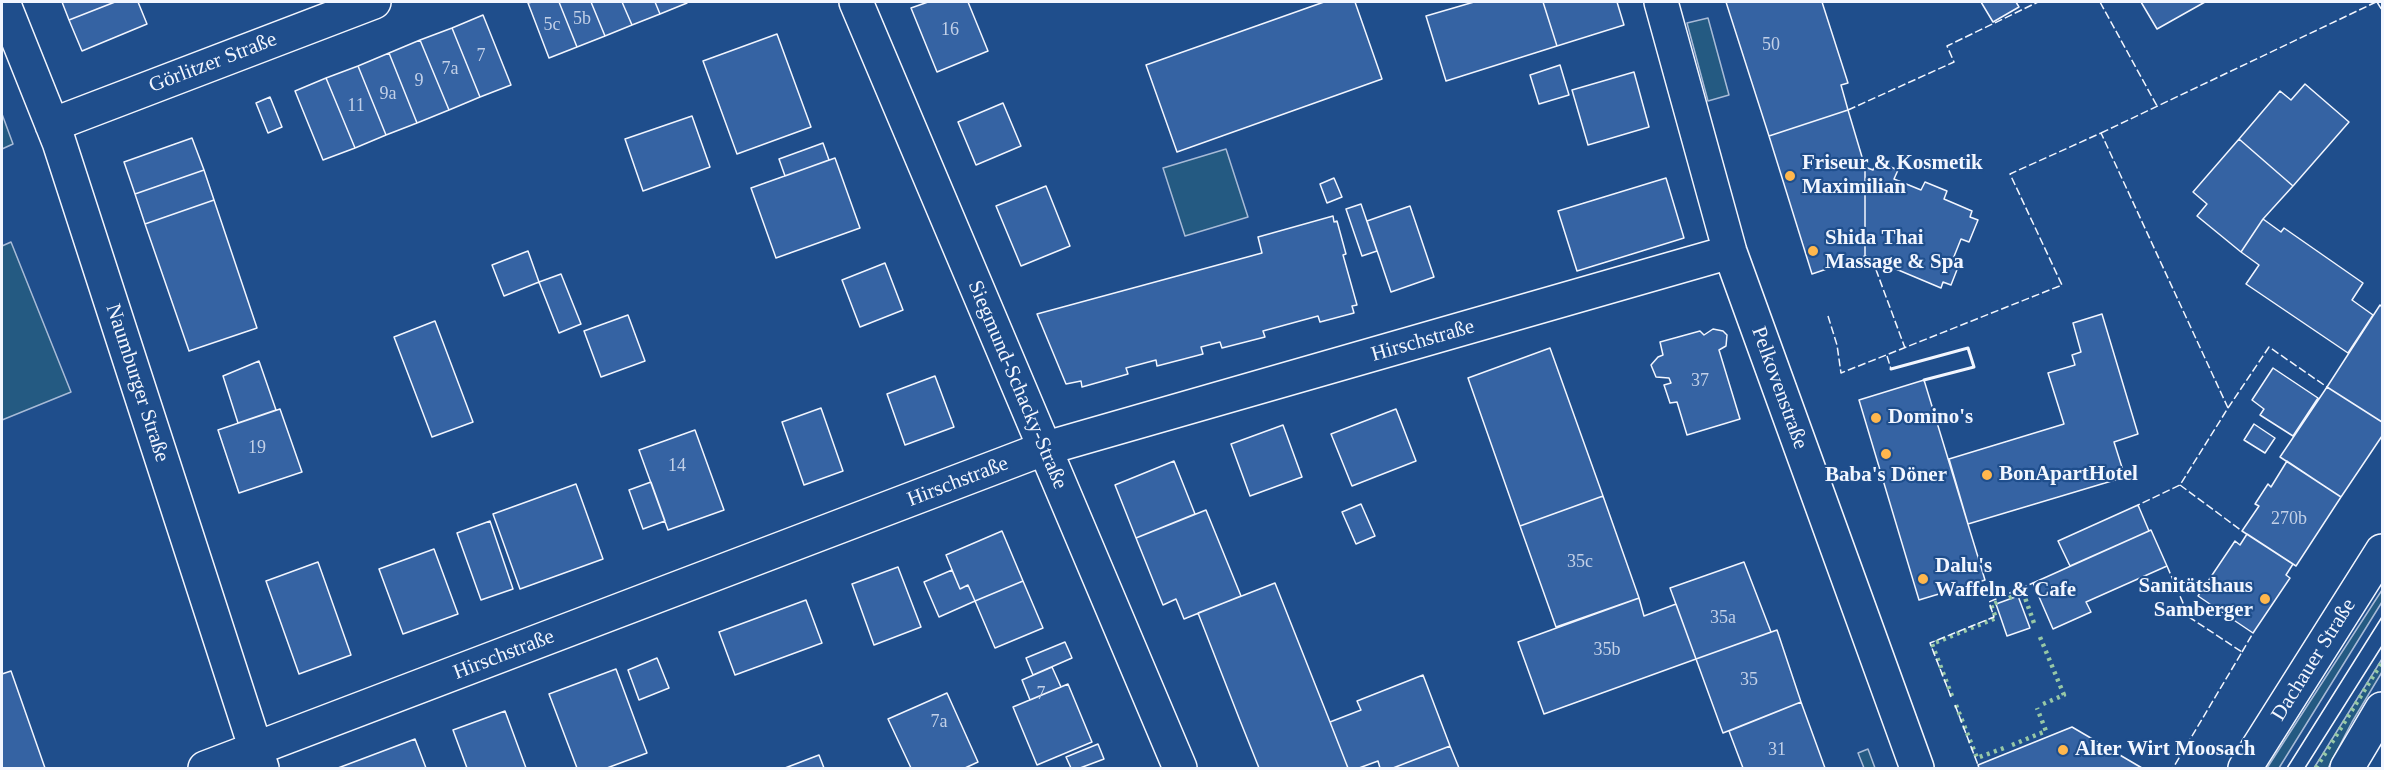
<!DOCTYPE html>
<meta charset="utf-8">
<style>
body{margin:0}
#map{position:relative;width:2384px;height:770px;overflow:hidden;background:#1f4e8c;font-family:"Times New Roman",serif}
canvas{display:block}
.frame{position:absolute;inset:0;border:3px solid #f2f6ff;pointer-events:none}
</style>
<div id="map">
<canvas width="2384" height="770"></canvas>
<div class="frame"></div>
</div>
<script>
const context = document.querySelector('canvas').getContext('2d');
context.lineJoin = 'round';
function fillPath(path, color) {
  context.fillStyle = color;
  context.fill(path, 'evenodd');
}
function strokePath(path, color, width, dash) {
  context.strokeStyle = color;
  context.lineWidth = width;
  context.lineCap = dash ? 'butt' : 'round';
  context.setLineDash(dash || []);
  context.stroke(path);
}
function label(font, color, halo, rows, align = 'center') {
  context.font = font + ' "Times New Roman",serif';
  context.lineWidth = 4.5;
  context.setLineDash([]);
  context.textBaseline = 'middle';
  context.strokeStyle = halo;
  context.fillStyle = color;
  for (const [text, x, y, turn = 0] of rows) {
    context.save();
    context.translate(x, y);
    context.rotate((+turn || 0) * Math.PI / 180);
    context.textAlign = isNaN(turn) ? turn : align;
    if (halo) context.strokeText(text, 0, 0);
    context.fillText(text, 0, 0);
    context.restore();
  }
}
const green = new Path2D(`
 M1708,18L1729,95L1708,101L1687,23Z
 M2,114L13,144L2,149Z
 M1226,149L1248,217L1185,236L1163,168Z
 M11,242L71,392L2,420V246Z
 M2382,590V602L2279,768H2267Z
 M2382,659V672L2352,722L2328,768H2314Z
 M1868,749L1875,768H1864L1858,753Z`);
fillPath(green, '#245a82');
strokePath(green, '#a8bbd7', 1.5);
const building = new Path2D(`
 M62,2H115L69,20Z
 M115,2H138L147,24L82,51L69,20Z
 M532,2H559L577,47L549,58L528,3Z
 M559,2H591L605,36L577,47Z
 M591,2H622L632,25L605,36Z
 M622,2H655L660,14L632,25Z
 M655,2H686L687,3L660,14Z
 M928,2H968L988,51L937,72L911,8Z
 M1324,2H1355L1382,79L1177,152L1146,65Z
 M1474,2H1543L1557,46L1446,81L1426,16Z
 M1543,2H1617L1624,25L1557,46Z
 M1726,2H1822L1848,83L1841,85L1848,110L1769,136Z
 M1981,2H2016L2019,7L1993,22Z
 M2141,2H2205L2157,29Z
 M483,15L511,85L480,97L452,28Z
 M452,28L480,97L449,110L420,40Z
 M777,34L811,127L737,154L703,61Z
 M420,40L449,110L417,123L389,53Z
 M389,53L417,123L386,135L358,66Z
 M1560,65L1569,95L1539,104L1530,75Z
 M358,66L386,135L355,148L326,78Z
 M1634,72L1649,127L1588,145L1572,90Z
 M326,78L355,148L323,160L295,91Z
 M2305,84L2349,122L2293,186L2239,139L2280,91L2291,100Z
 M270,97L282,127L268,133L256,103Z
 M1003,103L1021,146L976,165L958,122Z
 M1848,110L1865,167V256L1812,274L1769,136Z
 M692,116L710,167L643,191L625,139Z
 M192,138L204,170L135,194L124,162Z
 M2239,139L2293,186L2263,219L2241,252L2197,216L2207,204L2193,192Z
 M823,143L829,160L785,176L779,159Z
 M835,158L860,228L776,258L751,188Z
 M1876,161L1898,170L1894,179L1921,190L1925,182L1947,191L1944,199L1972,211L1970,217L1978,220L1969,242L1961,239L1953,259L1960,262L1951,285L1943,282L1941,288L1865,256V167L1873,170Z
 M204,170L214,200L145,224L135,194Z
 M1334,178L1342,197L1327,203L1320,184Z
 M1666,178L1684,238L1577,271L1558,211Z
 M1046,186L1070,246L1021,266L996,206Z
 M214,200L257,328L189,351L145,224Z
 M1361,204L1377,251L1362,256L1346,209Z
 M1410,206L1434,277L1391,292L1367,221Z
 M1333,216L1334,222L1337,221L1346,254L1343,255L1357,305L1352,306L1354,313L1320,322L1318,316L1263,331L1265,337L1222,348L1220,342L1201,347L1203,354L1157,366L1156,360L1126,368L1128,374L1082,387L1081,381L1066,384L1037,314L1262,253L1258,237Z
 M2263,219L2281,232L2284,228L2363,283L2352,300L2373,315L2348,353L2246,284L2259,265L2241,252Z
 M528,251L539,282L504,296L492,265Z
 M885,263L903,310L860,327L842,280Z
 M561,274L581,324L559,333L539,282Z
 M2380,305L2382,307V422L2327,387Z
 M2102,314L2138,434L2114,442L2125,477L1968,524L1949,459L2064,424L2048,373L2075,365L2072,355L2081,352L2073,323Z
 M628,315L645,361L601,377L584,331Z
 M435,321L473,422L432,437L394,337Z
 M1713,329L1723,331L1727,335L1726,346L1719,350L1740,419L1687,435L1677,402L1670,403L1664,385L1671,383L1669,378L1656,377L1651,365L1658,357L1663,355L1660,342L1700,331L1704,335Z
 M1550,348L1603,496L1520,526L1468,378Z
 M259,361L276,410L238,423L223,376Z
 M2273,368L2318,398L2293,436L2260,415L2264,409L2252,400Z
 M935,376L954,427L905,445L887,394Z
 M1924,380L1985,580L1919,600L1859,400Z
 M2327,387L2382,422V436L2341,497L2280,457Z
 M821,408L843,471L804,485L782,422Z
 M280,409L302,472L239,493L218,430Z
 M1396,409L1416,461L1352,486L1331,434Z
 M2254,424L2275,438L2265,453L2244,440Z
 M1283,425L1302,477L1250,496L1231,444Z
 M695,430L724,510L668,530L639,450Z
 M1174,461L1195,514L1136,538L1115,485Z
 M2287,461L2341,497L2296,566L2242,531L2259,506L2255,504L2268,484L2271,487Z
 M651,482L665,521L643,529L629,490Z
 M576,484L603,559L520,589L493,514Z
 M1603,496L1639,598L1556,627L1520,526Z
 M1361,504L1375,536L1356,544L1342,512Z
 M2138,505L2149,531L2070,566L2058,541Z
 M1206,510L1241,596L1184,619L1176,599L1163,605L1136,538Z
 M490,521L513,589L481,600L457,533Z
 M2151,530L2167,566L2086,602L2091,612L2053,629L2033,583Z
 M1002,531L1023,581L975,601L968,585L960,589L946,555Z
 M2247,534L2293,564L2286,575L2290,578L2253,633L2198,596L2235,541L2240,545Z
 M434,549L458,614L403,634L379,569Z
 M318,562L351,655L299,674L266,581Z
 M1744,562L1771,632L1696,659L1670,588Z
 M898,567L921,627L874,645L852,584Z
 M952,570L960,589L968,585L975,601L939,617L924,582Z
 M1023,581L1043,628L995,648L975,601Z
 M1275,583L1330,722L1348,768H1259L1239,718L1198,613Z
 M2018,596L2030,628L2007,636L1996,604Z
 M1639,598L1644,616L1676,604L1696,659L1544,714L1518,642Z
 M806,600L822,643L735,675L719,632Z
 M1777,630L1801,702L1723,733L1696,659Z
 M1065,642L1072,658L1033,675L1026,658Z
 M657,658L669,688L639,700L628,670Z
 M1052,667L1061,687L1030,700L1022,680Z
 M616,669L647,753L607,768H577L549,694Z
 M11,671L45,768H2V674Z
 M1423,675L1450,746L1393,768H1380L1378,761L1359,768H1348L1330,722L1361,710L1357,701Z
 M1068,684L1092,742L1037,765L1013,707Z
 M947,693L978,762L965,768H911L888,719Z
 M1801,702L1825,768H1743L1729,731Z
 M505,711L526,768H467L453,730Z
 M2072,727L2142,768H1979L1978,765Z
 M415,739L426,768H338Z
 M1098,744L1104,759L1080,768H1071L1066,757Z
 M1450,746L1459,768H1393Z
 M819,755L824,768H785Z`);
fillPath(building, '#3563a3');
strokePath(building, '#f2f6ff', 1.5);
const minor = new Path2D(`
 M3,2L59,142L262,768
 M856,2L1180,768
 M1661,2L1730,252L1917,768
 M52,125L374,2
 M205,768L1043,449L1730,252`);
const major = new Path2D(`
 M2245,768L2382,551
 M2347,768L2382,709`);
strokePath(minor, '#f2f6ff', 36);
strokePath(major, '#f2f6ff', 36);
strokePath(minor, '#1f4e8c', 33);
strokePath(major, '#1f4e8c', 33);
strokePath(new Path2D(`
 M2287,768L2382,617
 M2305,768L2382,646`), '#f2f6ff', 1.5);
strokePath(new Path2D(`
 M2009,598L2023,592L2035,626
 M2040,637L2064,695L2043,704
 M1952,696L1932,644L1996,618L1991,605L1998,602
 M1956,705L1977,758L2004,748
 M2012,745L2046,731L2037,708
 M2316,768L2382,662`), '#97c8a6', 4.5, [3, 4.5]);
strokePath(new Path2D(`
 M2100,2L2157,106
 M2377,2L2382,10
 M1848,110L1954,62L1947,46L2038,2
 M2101,133L2376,2
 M1872,259L1905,348
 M1828,316L1837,345L1841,373L2062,285L2010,174L2101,133L2228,408L2180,485L2138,505
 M1887,356L1891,369
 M2228,408L2269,347L2327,387
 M2180,485L2242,531
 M2167,566L2189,617L2242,652L2173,768
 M2242,652L2253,633
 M1951,697L1930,643L1994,617L1989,602L2033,583
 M1955,705L1978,765`), '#f2f6ff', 1.5, [8, 3]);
strokePath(new Path2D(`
 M1891,369L1968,348L1974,367L1924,380`), '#f2f6ff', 3);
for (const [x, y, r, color] of [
 [1790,176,6,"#ffb74d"],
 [1813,251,6,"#ffb74d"],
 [1876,418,6,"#ffb74d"],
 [1886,454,6,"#ffb74d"],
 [1987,475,6,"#ffb74d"],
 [1923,579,6,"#ffb74d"],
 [2265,599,6,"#ffb74d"],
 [2063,750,6,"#ffb74d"]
]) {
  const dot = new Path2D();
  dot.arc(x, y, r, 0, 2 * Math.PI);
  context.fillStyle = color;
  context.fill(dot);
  strokePath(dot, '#1f4e8c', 2);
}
label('18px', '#c3d1e8', null, [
 ["5b",582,19],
 ["5c",552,25],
 ["16",950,30],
 ["50",1771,45],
 ["7",481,56],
 ["7a",450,69],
 ["9",419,81],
 ["9a",388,94],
 ["11",356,106],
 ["37",1700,381],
 ["19",257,448],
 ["14",677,466],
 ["270b",2289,519],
 ["35c",1580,562],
 ["35a",1723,618],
 ["35b",1607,650],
 ["35",1749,680],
 ["7",1041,694],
 ["7a",939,722],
 ["31",1777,750]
]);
label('21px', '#f2f6ff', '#1f4e8c', [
 ["Görlitzer Straße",213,63,-21],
 ["Hirschstraße",1423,341,-16],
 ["Naumburger Straße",137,383,72],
 ["Siegmund-Schacky-Straße",1017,385,67],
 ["Pelkovenstraße",1779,388,70],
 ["Hirschstraße",958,482,-21],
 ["Hirschstraße",504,655,-21],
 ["Dachauer Straße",2314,660,-58]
]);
label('bold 21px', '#f2f6ff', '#1f4e8c', [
 ["Friseur & Kosmetik",1802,164],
 ["Maximilian",1802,188],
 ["Shida Thai",1825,239],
 ["Massage & Spa",1825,263],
 ["Domino's",1888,418],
 ["BonApartHotel",1999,475],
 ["Baba's Döner",1886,476,"center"],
 ["Dalu's",1935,567],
 ["Waffeln & Cafe",1935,591],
 ["Sanitätshaus",2253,587,"right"],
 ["Samberger",2253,611,"right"],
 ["Alter Wirt Moosach",2075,750]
], 'left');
</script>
